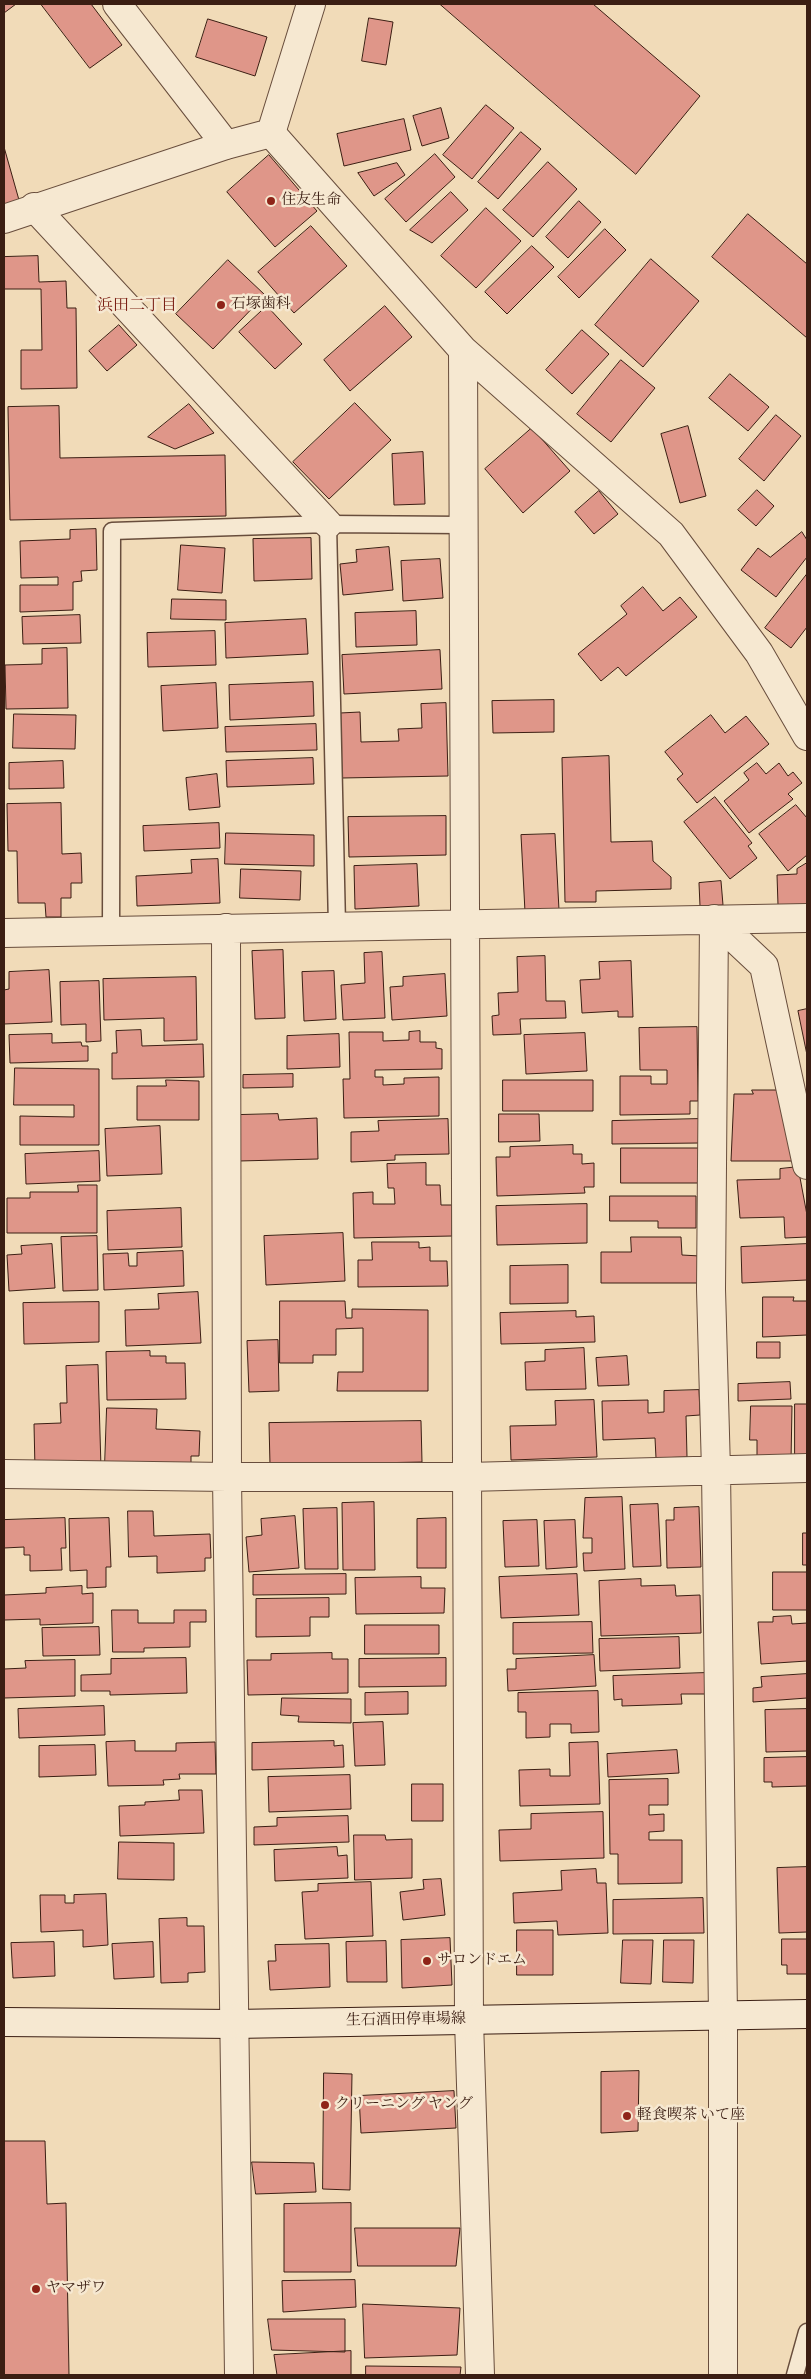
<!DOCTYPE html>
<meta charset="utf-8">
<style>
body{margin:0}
#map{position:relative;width:811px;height:2379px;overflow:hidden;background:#f1dbb8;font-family:Vollkorn,serif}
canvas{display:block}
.frame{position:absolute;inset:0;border:5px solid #3b1e13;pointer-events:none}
</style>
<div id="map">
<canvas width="811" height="2379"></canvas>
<div class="frame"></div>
</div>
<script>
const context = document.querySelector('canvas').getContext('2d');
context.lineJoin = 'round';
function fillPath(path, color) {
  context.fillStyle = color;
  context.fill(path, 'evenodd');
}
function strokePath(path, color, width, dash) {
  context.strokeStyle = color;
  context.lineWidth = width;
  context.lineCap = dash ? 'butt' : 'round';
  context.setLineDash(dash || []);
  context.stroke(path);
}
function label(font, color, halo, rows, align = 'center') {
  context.font = font + ' Vollkorn,"Noto Serif JP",serif';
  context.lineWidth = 5;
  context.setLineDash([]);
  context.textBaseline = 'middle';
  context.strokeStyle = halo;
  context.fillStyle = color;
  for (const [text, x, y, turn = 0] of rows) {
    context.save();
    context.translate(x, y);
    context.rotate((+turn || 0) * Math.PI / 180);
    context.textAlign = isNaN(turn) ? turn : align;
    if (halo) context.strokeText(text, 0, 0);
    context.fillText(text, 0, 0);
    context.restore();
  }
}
const building = new Path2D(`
 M4,4H16L4,13Z
 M41,4H91L122,45L90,68Z
 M440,4H593L700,96L636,174Z
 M369,18L393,22L386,65L362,61Z
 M208,19L267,37L255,76L196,57Z
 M486,105L514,128L472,179L443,155Z
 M441,108L449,138L422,146L413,116Z
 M404,119L411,150L344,166L337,134Z
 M521,132L541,149L498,199L478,182Z
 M4,147L19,200L4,205Z
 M435,154L455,177L406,222L385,199Z
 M269,155L317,211L275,247L227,192Z
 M548,162L577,189L533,237L503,210Z
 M397,163L405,175L374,196L358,173Z
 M451,192L468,210L432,243L410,230Z
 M579,201L601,222L568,258L546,237Z
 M486,208L521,241L476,288L441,256Z
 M748,214L807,264V338L712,257Z
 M311,226L347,266L294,313L258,272Z
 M605,229L626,250L579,298L558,277Z
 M532,246L554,267L507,314L485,292Z
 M38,256L39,282L66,281L67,308H76L77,388L21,389V350H42L41,289H4V257Z
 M651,259L699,301L643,367L595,325Z
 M228,260L265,295L213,349L176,314Z
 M267,306L302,344L275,369L239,332Z
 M385,306L412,337L350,391L324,360Z
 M119,325L137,345L107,371L89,351Z
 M582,330L609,354L572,394L546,370Z
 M621,360L655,388L611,442L577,414Z
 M730,374L769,407L748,431L709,398Z
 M355,403L391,440L329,499L293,462Z
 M189,404L214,433L175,449L148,437Z
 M59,406L60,458L225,455L226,516L10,520L8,407Z
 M776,415L801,436L764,481L739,459Z
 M688,426L706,496L680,503L661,434Z
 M532,428L570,471L523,513L485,469Z
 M423,452L425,504L394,505L392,454Z
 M757,490L774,506L756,526L738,510Z
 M599,491L618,514L594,534L575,512Z
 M96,529L97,570L81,571L82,581L73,582V610L20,612V585H58V577L21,578L20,541L70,539V530Z
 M802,532L807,540V557L776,597L741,570L758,548L770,557Z
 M311,538L312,579L254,581L253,539Z
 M181,545L225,548L222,593L178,590Z
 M389,547L393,590L343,595L340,564L357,562L356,550Z
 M440,559L443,598L403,601L401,561Z
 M807,574V627L791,648L765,628Z
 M643,587L663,611L680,597L697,617L626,676L618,667L601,681L578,654L627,614L621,606Z
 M172,599L226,600V620L171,619Z
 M416,611L417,645L356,647L355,613Z
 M80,615L81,643L23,644L22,617Z
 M306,619L308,654L226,658L225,623Z
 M215,631L216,665L148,667L147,633Z
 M67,648L68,708L6,709L5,665L42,664V649Z
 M440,650L442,689L344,694L342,655Z
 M313,682L314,716L230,720L229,685Z
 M216,683L218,728L163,731L161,686Z
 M554,700V732L493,733L492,701Z
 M446,703L448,776L342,778L340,713L360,712L361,742L399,741L398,729L422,728L421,704Z
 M14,714L76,715L75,749L13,748Z
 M711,715L725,733L746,716L769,744L697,803L677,779L683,774L665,752Z
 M316,724L317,750L226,752L225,727Z
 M609,756L611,842L652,841L653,861L671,877V889L596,891V902H565L562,758Z
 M313,758L314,784L227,787L226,761Z
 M63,761L64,788L9,789V763Z
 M757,763L766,774L779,763L788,776L793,772L802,783L788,794L793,799L749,833L724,801L749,780L744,773Z
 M217,774L220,807L189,810L186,778Z
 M715,797L752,843L748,846L757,858L730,879L684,822Z
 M61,803L62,854L81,853L82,883H71V898H61V917H46L45,903H18L17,851H8L7,804Z
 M796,805L807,818V855L788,871L759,834Z
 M446,816V855L349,857L348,817Z
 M219,823L220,848L144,851L143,826Z
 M226,833L314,835V866L225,864Z
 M555,834L559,910L525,912L521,835Z
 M218,859L220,903L137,906L136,876L192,873L191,860Z
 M807,863V905H778L777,875L797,874V869Z
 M417,864L419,906L355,909L354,866Z
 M241,869L301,871L300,900L240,898Z
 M721,881L723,905L700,906L699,883Z
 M283,950L285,1018L255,1019L252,951Z
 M382,952L385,1018L343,1020L341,985L365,983L364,953Z
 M545,956L546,1001H565L566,1018L520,1019L521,1034L493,1035L492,1016L499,1015L498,993L518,992L517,957Z
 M631,961L633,1017H618V1011L582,1013L580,980L600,979L599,962Z
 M49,970L52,1022L4,1024V990L9,989V972Z
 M334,971L336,1019L304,1021L302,972Z
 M445,974L447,1016L392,1020L390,987L403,986V977Z
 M196,977L197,1040L164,1041V1018L104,1020L103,979Z
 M99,981L101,1041L86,1042V1024L61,1025L60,982Z
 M807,1009V1055L798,1011Z
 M697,1027L698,1101H690V1114L620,1115V1076H651V1084H667V1070H640L639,1028Z
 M141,1030L142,1046L203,1044L204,1077L112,1079V1053H117L116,1031Z
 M420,1031V1042H436V1048L442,1049V1069L375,1070V1077H383V1085L404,1084V1078L439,1077V1116L344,1118L343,1079H350L349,1032H383V1041L409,1040V1032Z
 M585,1033L587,1071L526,1074L524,1035Z
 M52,1034V1043L81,1042L82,1046H88V1061L10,1063L9,1035Z
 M339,1034L340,1067L287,1069V1036Z
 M15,1068L99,1069V1145H20V1116L74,1117V1105H14Z
 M293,1074V1087L243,1088V1075Z
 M166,1080L199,1081V1120H137V1086H166Z
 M503,1080H593V1111H503Z
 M752,1090H778L794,1161H731L734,1094H753Z
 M278,1114L279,1120L317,1118L318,1159L239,1161L238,1115Z
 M499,1114H539L540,1141L499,1142Z
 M448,1119L449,1154L395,1155V1160L351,1162V1132L379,1131L378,1121Z
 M699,1119V1143L612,1144V1121Z
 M160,1126L162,1174L107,1176L105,1129Z
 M573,1145V1154H582V1164L594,1163V1187H584L585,1193L497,1196L496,1157H510V1147Z
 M621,1148H702V1183H621Z
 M99,1151L100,1181L26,1184L25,1154Z
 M426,1163V1185H440L441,1205H452V1236L354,1238L353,1193L373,1192V1204H395L394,1188H388L387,1164Z
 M798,1167L807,1215V1237L785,1238L784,1217L740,1218L737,1180L780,1179V1169Z
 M78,1185H97V1233H7V1198H30V1192H78Z
 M610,1196H696V1228H658V1221H610Z
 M587,1204V1243L497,1245L496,1206Z
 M181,1208L182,1247L108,1250L107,1211Z
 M343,1233L345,1281L266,1285L264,1236Z
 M97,1236L98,1290L63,1291L61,1237Z
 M631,1237H681L682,1255L700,1256V1283H601V1252H631Z
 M372,1242H419V1248L430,1247V1261H447L448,1286L358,1287V1260H372Z
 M52,1244L55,1288L9,1291L7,1255L22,1254L21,1246Z
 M807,1244V1280L742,1283L741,1247Z
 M183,1251L184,1286L104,1290L103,1254L128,1253L129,1266H137V1253Z
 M568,1265V1303L510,1304V1266Z
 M198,1292L201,1343L126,1346L125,1310L159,1309L158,1294Z
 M763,1297H794L793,1301H807V1335L763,1337Z
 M280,1301H345L346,1318H352V1309L428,1310V1391H337L338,1372H363V1328L336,1329V1355H313V1363H280Z
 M99,1302V1342L24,1344L23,1303Z
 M576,1311V1317L594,1316L595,1342L501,1344L500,1313Z
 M278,1340L279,1391L249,1392L247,1341Z
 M757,1342H780V1358H757Z
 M584,1348L586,1389L526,1390L525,1362L545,1361V1350Z
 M150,1351V1356H166V1363H185L186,1399L107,1400L106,1352Z
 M627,1356L629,1385L598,1386L596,1358Z
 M98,1365L101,1468L35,1469L34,1424L61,1423L60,1403H67L66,1366Z
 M790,1382L791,1399L738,1401V1384Z
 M699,1390L700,1415L686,1416L687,1457L656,1458L655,1438L603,1440L602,1401L648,1400V1413L664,1412V1391Z
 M594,1400L597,1457L511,1460L510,1426L556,1425L555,1401Z
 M795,1404H807V1460H795Z
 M751,1406H792L791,1461L757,1460V1440H750Z
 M107,1408L157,1409L156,1429L200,1431L199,1456H191V1468L105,1465Z
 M421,1421L422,1462L270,1465L269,1423Z
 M622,1497L625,1569L584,1571L583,1553H592V1538H583L585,1498Z
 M374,1502L375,1570H343L342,1503Z
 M658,1504L661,1566L633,1567L630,1505Z
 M699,1507L701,1567L667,1568L666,1520H674V1508Z
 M337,1508L338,1569H305L303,1509Z
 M128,1511H153L154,1536L210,1534L211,1558H205V1571L157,1573V1556L129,1557Z
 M295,1516L299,1568L249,1572L246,1537L262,1535L261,1519Z
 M65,1518L66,1548H61L62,1570L30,1571V1555H24V1547L4,1548V1520Z
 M109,1518L111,1567H106V1587L87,1588V1570L70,1571L69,1519Z
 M446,1518V1568H417V1519Z
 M537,1520L539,1566L505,1567L503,1521Z
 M575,1520L577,1567L546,1569L544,1521Z
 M803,1533H807V1565H803Z
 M773,1572H807V1610H773Z
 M346,1574V1594L253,1595V1575Z
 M577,1574L579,1615L501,1618L499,1577Z
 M421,1577V1588H445L444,1613L356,1614L355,1578Z
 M641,1579V1586L675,1585L676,1596L700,1595L701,1633L601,1636L599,1581Z
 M82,1586V1594L93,1593V1623L40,1625V1619L4,1620V1595L46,1593V1588Z
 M329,1598V1617H310V1636L256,1637V1599Z
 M112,1610H138V1623H174V1610H206V1622H190V1647L144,1648V1652H113Z
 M791,1616L792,1624L807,1623V1661L761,1664L758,1622H773V1617Z
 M592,1622L593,1653L513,1654V1623Z
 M365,1625H439V1654H365Z
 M99,1627L100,1655L43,1656L42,1628Z
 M679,1637L680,1668L600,1671L599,1639Z
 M332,1653V1659H348V1693L248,1695L247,1660H271V1654Z
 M594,1655L596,1686L508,1691L507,1669H516V1659Z
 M186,1658L187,1693L110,1695V1691H81V1675L111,1674V1659Z
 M446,1658V1686L359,1687V1659Z
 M75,1660V1696L4,1698V1669L26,1668L25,1661Z
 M705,1673V1694H681L682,1704L622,1706V1699L614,1700L613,1676Z
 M807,1674V1698L753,1702V1688L762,1687L761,1677Z
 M598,1691L599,1732L571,1733V1724H550V1737L526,1738V1712H518V1693Z
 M408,1692V1714L365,1715V1693Z
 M282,1698L351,1699V1723L298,1722L299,1716L281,1715Z
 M104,1706L105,1735L19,1738L18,1709Z
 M807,1709V1751L766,1752L765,1710Z
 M383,1722L385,1765L355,1766L353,1723Z
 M135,1741V1751H176V1743L215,1742L216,1774H179L180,1779L163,1780L164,1785L108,1786L106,1742Z
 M334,1741V1746L343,1745L344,1767L252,1770V1743Z
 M598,1742L600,1804L520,1806L519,1770L550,1769V1776H570L569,1743Z
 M95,1745L96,1775L39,1777V1746Z
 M677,1750L679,1773L608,1777L607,1754Z
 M807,1757V1786L772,1787V1782H764V1758Z
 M350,1775L351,1809L269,1812L268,1777Z
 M668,1779V1805H649V1815L664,1814V1831L649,1832V1840H682V1883L618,1884V1854H610L609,1780Z
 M412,1784H443V1821H412Z
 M179,1790H202L204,1833L120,1836L119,1806L145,1805V1802L179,1800Z
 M603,1812L604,1858L500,1861L499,1830L531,1829V1814Z
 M348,1816L349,1842L254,1845V1827L277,1826V1818Z
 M354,1835H385L386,1840L412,1839V1878L355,1880Z
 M119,1842L174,1843V1880L118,1879Z
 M337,1847L338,1856L347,1855L348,1878L275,1881L274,1850Z
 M807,1867V1932L779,1933L777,1868Z
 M596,1869L597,1883H606L608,1933L558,1935L557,1921L514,1923L513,1893L562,1890L561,1871Z
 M441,1879L445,1915L403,1920L400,1892L424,1889L423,1880Z
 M371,1882L373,1936L305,1939L302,1892L318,1891V1884Z
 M106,1894L108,1945L83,1947V1930L41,1932L40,1895H65V1903H74V1895Z
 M703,1898L704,1933L613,1934V1900Z
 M187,1918V1926H204L205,1972L188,1973V1982L161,1983L159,1919Z
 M517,1930H553V1975H517Z
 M450,1938L452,1985L402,1988L401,1940Z
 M782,1939H807V1974H787V1965H782Z
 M623,1940H653L651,1984L621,1983Z
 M664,1940H694L693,1983L663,1982Z
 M386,1941L387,1982H347L346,1942Z
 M54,1942L55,1976L13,1978L11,1943Z
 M153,1942L154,1977L114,1979L112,1944Z
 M329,1944L330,1987L270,1990L268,1961H276L275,1945Z
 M639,2071L638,2131L601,2133V2072Z
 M324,2073L352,2074L350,2190L323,2189Z
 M454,2091L456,2128L361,2133L359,2096Z
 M4,2141H45L47,2204L66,2203L69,2375H4Z
 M252,2162L314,2163L316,2192L256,2194Z
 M351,2203V2272H284V2204Z
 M355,2228H460L456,2266H358Z
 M355,2280L356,2307L283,2312L282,2281Z
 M363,2304L460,2308L457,2355L365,2358Z
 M268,2319H345V2352L272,2350Z
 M351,2351V2375H277L274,2355Z
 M366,2366L461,2367L460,2375H366Z`);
fillPath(building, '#df9689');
strokePath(building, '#3b1e13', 1);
const service = new Path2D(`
 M328,524L337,926
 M111,931L112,531L328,524L463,525
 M795,2375L807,2332`);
const minor = new Path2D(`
 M117,4L226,145
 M271,133L463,350L671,534L759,653L807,736
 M34,207L328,524
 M463,350L469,2020L480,2375
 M226,928L227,1477L239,2375
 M4,933L807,918
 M4,1474L227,1477H468L807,1468
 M723,2375V2016L716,1470L711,1289L714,919L764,966L807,1165`);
const tertiary = new Path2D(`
 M4,219L226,145L271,133L311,4`);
const secondary = new Path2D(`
 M4,2022L234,2024L807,2014`);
strokePath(service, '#684d3c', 19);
strokePath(minor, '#684d3c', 30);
strokePath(tertiary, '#684d3c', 30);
strokePath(secondary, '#3b1e13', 30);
strokePath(service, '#f6e8d1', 16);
strokePath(minor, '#f6e8d1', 28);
strokePath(tertiary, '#f6e8d1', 28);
strokePath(secondary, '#f6e8d1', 28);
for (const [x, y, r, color] of [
 [271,201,5,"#8f2418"],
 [221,305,5,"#8f2418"],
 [427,1961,5,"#8f2418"],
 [325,2105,5,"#8f2418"],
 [627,2116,5,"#8f2418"],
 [36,2289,5,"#8f2418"]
]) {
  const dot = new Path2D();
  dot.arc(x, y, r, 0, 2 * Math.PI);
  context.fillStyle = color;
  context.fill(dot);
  strokePath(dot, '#f6e8d1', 2);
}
label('15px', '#3b1e13', '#f6e8d1', [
 ["住友生命",281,201],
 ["石塚歯科",231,305],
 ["サロンドエム",437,1961],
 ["クリーニング ヤング",335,2105],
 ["軽食喫茶 いて座",637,2116],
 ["ヤマザワ",46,2289]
], 'left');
label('15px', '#3b1e13', '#f6e8d1', [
 ["生石酒田停車場線",406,2021,-1]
]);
label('16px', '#7a1f14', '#f6e8d1', [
 ["浜田二丁目",137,307]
]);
</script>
